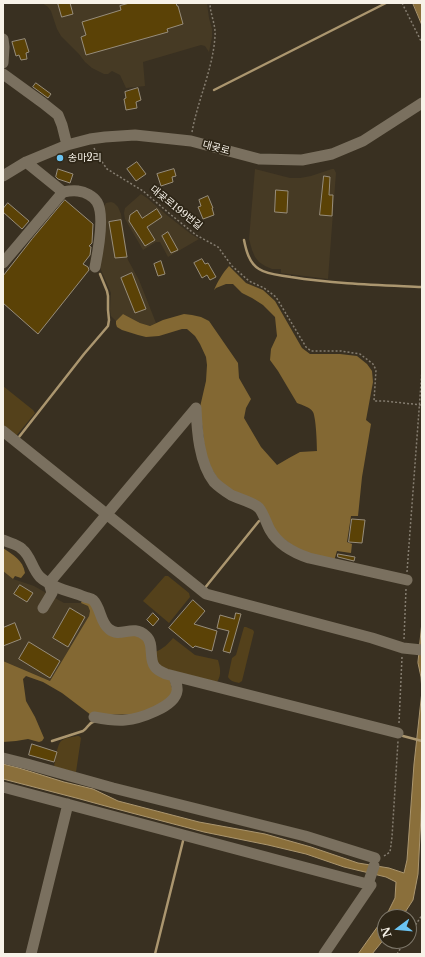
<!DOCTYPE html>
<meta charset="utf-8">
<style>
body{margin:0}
#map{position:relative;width:425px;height:957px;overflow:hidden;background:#393021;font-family:"Libre Baskerville",serif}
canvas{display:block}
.frame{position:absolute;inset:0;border:4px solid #f7f2e8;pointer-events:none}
.north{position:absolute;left:377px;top:909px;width:40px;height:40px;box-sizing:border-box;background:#2e2617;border:1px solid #7e786b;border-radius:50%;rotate:254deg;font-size:11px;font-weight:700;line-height:16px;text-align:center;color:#f7f2e8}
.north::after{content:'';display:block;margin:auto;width:14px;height:18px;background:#6ac3f1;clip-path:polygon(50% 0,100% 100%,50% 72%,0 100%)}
</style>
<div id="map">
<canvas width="425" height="957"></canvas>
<div class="frame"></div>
<div class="north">N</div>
</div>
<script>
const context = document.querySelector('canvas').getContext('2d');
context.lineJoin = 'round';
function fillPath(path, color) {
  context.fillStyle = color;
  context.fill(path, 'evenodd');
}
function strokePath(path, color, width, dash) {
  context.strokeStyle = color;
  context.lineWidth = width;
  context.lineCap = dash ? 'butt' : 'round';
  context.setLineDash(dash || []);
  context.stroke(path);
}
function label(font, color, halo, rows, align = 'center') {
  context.font = font + ' "Libre Baskerville","Noto Sans KR",serif';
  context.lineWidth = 3.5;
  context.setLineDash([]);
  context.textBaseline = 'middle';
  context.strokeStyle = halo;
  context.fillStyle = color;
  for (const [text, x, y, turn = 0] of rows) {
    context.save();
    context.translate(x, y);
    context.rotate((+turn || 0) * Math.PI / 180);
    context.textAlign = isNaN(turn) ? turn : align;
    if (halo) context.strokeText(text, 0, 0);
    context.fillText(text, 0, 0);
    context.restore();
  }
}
fillPath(new Path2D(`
 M42,3H207L209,18L212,29V37L209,52L205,46L201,45L143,62L145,86L126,88L120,75L112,71L108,74H104L92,68L85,62L79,54L61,36L57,29L51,11L48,7Z
 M255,169L290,178H300L311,176L332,169H334L336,173L328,279L281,273V269H272L265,266L259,262L255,257L252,250L249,239Z
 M141,194L147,198L168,216L191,234L199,239L168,257L160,242H156L143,250L125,219L124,213L125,208Z
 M111,202L114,203L118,207L121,214L128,260L139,280L156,323L150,326L140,323L123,314L116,321L111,316L110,309L111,293L101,270L100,264L104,206L106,203Z
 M3,571L13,579L34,586L64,603H81L88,606L90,611L89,616L50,681L3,661Z`), '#463a24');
fillPath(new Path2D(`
 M3,386L33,410L35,413L16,436L3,426Z
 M165,576H168L189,593L190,597L169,623L143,601Z
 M244,627H246L253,630L254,632L242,681L239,683C235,682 230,681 228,677L232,658L236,655Z
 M173,638L195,655L218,660C220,667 222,675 217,682L157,667L155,652C163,649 168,644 173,638Z
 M77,736H79L81,738L76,772L54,767C55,761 57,745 61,741C65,738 72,737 77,736Z`), '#54411b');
fillPath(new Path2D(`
 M229,266L246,283L263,290L275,301L302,348L310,354H340L357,356L367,364L372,371L373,382L366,420L371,424L362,477L358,516H351L347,542L352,544L351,553L337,551L334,561L301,552L276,533L262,507L221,484L206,460L200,407L206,381L207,365L206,357L200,344L195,336L187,329H182L159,336L146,337L138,335L122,330L117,327L116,324V321L123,314L140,323L150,326L163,320L184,314L192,315L201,317L209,321L238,363L239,378L251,399L246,408L244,418L261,447L277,465L289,458L300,452L317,451C317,443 316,418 313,412C310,407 302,405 297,403L278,371L270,360L271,349L277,336L275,317L263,305L252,298L242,293L233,284H226L216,288L214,290C218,281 222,274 229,266Z
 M3,548C13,555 23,560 25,573L21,578L15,576L13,579L3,571Z
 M83,598L92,601L101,624L122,634L146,637L151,658L169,677L174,695L144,714L91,715L62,693L43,682L26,676L23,679L26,701L35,717L44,738L42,741L39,742L28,739L16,741L3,742V661L50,681L89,616L90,611L88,606L81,603Z`), '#836833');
const water = new Path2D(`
 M413,3H422V25Z
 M422,622V796L418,874L413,900L402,917H385V938L372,954H358L388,912L395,898L396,882L386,877L344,867L306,854L268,845L204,832L109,807L80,799L3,779V764L19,768L64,782L93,789L118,801L199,822L265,834L311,847L358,863L389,868L404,873L407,860L414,764L422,691L421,677L418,663Z`);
fillPath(water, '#8a6f3b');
strokePath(water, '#ab966f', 1);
strokePath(new Path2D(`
 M214,90L386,3
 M244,240C246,250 249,263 259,269C268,275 281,275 291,277C335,284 378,285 422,287
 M19,437L84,354L108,326L109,320L108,310V296L107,291L100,274
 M204,589L259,521
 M403,736L422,741
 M52,741L83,731C89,727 88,723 95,721
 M155,954L183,841`), '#ab966f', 2.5);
const building = new Path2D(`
 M58,3H70L73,14L62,17Z
 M130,3H176L177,6H178L183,24L167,29L168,32L86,55L81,37L86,35L82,22L121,10L120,6Z
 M25,39L29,52L26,53L27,59L21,60L19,55L16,56L12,42Z
 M36,83L51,94L48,98L33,87Z
 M138,88L141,100L136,102L137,108L126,110L124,99L126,98L125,92Z
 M137,162L146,174L136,181L127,169Z
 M58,169L73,174L70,183L58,179L56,177Z
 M174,169L176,176L172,177L173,182L161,186L157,174Z
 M324,176L330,177L329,195H333L332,216L320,215Z
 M276,190L288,191L287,213L275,212Z
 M208,196L213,208H212L214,215L203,219L198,207L201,206L199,200Z
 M65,200L93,224L92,243L89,246L91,247L90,255L83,264L88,267L89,270L38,334L3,303V276L32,239Z
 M8,203L29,221L22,229L3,212V209Z
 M157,209L162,217L147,227L155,240L145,246L129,221L130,215L137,210L142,218Z
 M121,220L127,257L115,258L109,222Z
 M168,232L178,250L171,253L162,236Z
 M202,259L205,264L208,263L216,277L210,280L207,275L202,278L194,263Z
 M161,261L165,274L158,276L154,264Z
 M132,273L146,309L135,313L121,278Z
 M352,519L365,520L362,543L349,542Z
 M338,554L355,557L354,561L338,557Z
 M20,585L33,593L27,602L14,594Z
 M193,600L205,611L194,624L217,631L212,651L195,646L193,648L169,628Z
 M70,608L85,617L68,647L53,638Z
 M153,613L159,619L153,626L147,620Z
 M236,613L241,614L230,653L223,651L229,631L217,628L220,615L234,619Z
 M15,623L21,639L3,646V628Z
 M29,642L60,661L50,678L19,659Z
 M32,744L57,752L54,762L29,755Z`);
fillPath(building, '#5b4206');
strokePath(building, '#978d7b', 1);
strokePath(new Path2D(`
 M402,3L422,43
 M192,132C198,99 213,69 215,36C216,25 210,14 210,3
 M94,148L98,156L107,169L143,191L170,214L196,235L218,247L232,266L249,281L264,288L276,297L306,347L311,351H341L360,354L373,364L376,370L374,401H384L422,405
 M407,572L422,370
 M404,639L406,589
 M399,723L402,657
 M384,856L390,852L392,837L398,741
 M409,935L422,915
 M397,954L405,941`), '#857d70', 1.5, [2, 2]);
strokePath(new Path2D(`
 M3,39L4,47L3,63
 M3,74L43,103L58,115L62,125L67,145
 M3,176L26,162L67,145L90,139L105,137L135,135L191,141L259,159L302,160L332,154L363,141L422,103
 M63,192C68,191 73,190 78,191C85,192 93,196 97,202C105,215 98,252 95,267
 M3,263L63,192L26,162
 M196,408C197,431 199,463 214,482C219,487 225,491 231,495C239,499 253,502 259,508C264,514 266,523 270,530C278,544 294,553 309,558L407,580
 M3,431L206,594L372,638L403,648L422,650
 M3,540C9,543 17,544 22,549C31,556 32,569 40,577C43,580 47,582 50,584C60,590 74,592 85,597C87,598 91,598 93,600C101,608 100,622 109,629C121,639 132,623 146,636C155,644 148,659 155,667C158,671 162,672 166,674L398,733
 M43,608L52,593L49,583L196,408
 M94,717C104,719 114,721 125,720C139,719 175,707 177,691C178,686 175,681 174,676
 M3,758L27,764L113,788L305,836L375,858
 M3,787L371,885L324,954
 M368,884L374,866
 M31,954L68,804`), '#7a705f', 11);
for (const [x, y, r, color] of [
 [60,158,4,"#6ac3f1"]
]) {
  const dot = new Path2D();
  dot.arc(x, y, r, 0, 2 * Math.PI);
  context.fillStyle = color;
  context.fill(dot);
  strokePath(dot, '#2e2617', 1.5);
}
label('10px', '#f7f2e8', '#2e2617', [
 ["대곶로",216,148,15],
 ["대곶로199번길",176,208,39]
]);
label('10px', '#f7f2e8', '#2e2617', [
 ["송마2리",68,158]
], 'left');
</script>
